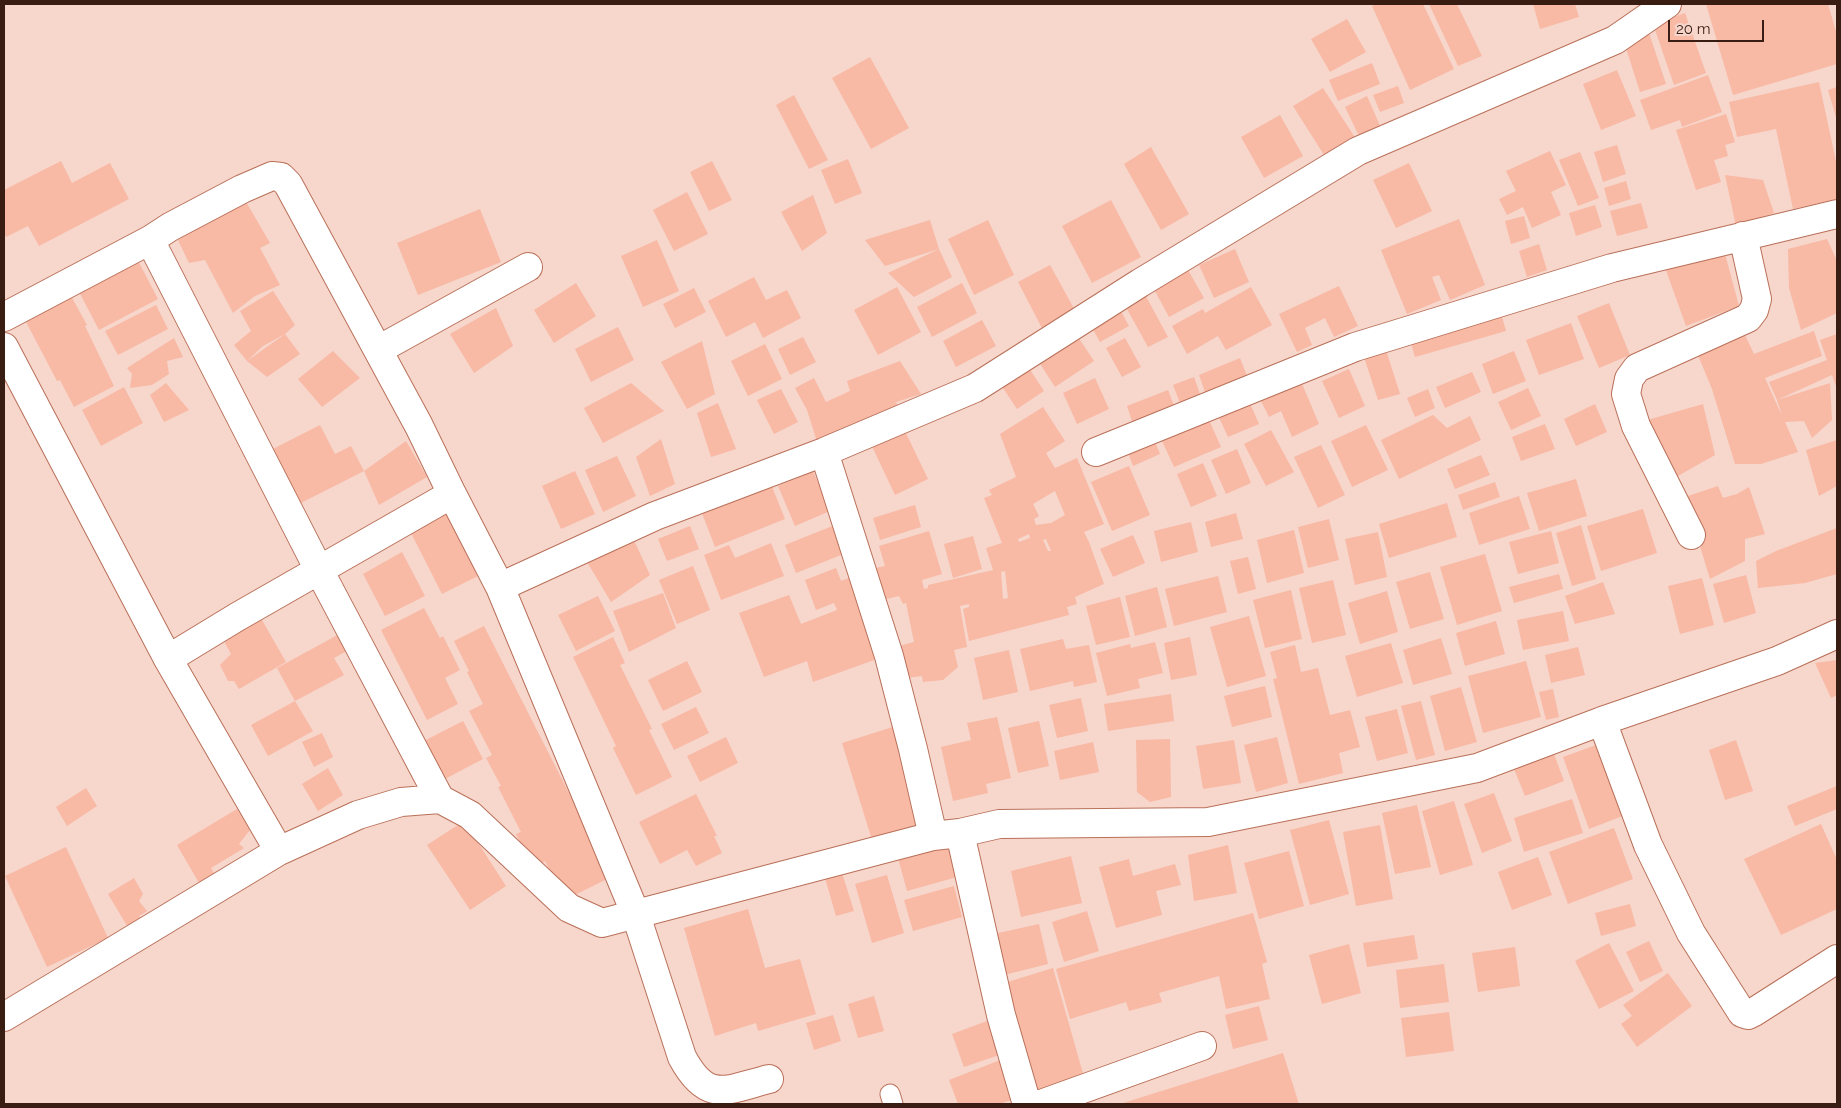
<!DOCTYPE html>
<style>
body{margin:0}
#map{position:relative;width:1841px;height:1108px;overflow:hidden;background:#f7d6cc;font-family:Raleway,sans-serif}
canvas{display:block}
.frame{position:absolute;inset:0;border:5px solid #391c12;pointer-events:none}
.scale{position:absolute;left:1668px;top:20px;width:96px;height:22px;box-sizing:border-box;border:2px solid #391c12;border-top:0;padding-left:6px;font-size:15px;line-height:18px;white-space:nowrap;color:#391c12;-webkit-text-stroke:4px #f7d6cc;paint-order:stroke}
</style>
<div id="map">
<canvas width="1841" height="1108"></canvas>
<div class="frame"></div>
<div class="scale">20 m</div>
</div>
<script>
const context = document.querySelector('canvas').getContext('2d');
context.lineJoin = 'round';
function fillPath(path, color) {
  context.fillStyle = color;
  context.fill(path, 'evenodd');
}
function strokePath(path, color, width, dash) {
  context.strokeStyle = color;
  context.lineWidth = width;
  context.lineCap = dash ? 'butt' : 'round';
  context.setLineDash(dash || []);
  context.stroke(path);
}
fillPath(new Path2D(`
 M1377,4H1423L1454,69L1410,90L1372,6Z
 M1429,4H1457L1482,56L1458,66Z
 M1533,4H1575L1579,17L1540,29Z
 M1706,4H1828L1837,35V64L1733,95Z
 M1685,13L1706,73L1674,85L1653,24Z
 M1347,19L1366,52L1330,72L1311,39Z
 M1649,33L1666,84L1640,92L1624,42Z
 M870,57L909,128L871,149L832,78Z
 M1372,63L1380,84L1338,101L1329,80Z
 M1617,70L1636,116L1601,130L1583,84Z
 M1708,75L1722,112L1682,127L1680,120L1651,130L1640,100Z
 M1819,82L1837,166V199L1793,209L1776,129L1737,137L1729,102Z
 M1398,86L1404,103L1380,112L1373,95Z
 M1837,87V121L1828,90Z
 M1323,88L1354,136L1324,155L1293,106Z
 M794,95L828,160L809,169L776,105Z
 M1367,96L1381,128L1360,138L1345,107Z
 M1726,114L1735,142L1725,145L1728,156L1714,160L1721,182L1696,190L1676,130Z
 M1280,115L1303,156L1264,178L1241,137Z
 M1617,145L1626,174L1603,182L1594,152Z
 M1151,147L1189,214L1161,230L1124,164Z
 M1550,151L1566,185L1551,192L1561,215L1532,228L1523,207L1507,215L1499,199L1516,191L1506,171Z
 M1580,152L1599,198L1578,206L1559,160Z
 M848,159L862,193L835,204L821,170Z
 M61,161L72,183L110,163L129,199L39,246L28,226L6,237L4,233V190Z
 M712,161L732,200L709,211L690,172Z
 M1409,163L1432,211L1396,228L1373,180Z
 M1725,175L1763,180L1774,213L1736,226Z
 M1626,181L1631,199L1609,206L1604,188Z
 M687,192L708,234L674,251L653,210Z
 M813,195L827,233L802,251L781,212Z
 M245,200L270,243L260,248L280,285L255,296L233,313L205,260L189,263L178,240Z
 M1111,200L1141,257L1092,283L1062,226Z
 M1641,203L1648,228L1617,236L1610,211Z
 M1595,205L1602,227L1576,236L1569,213Z
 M480,209L501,262L418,295L397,243Z
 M1524,216L1530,238L1511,244L1505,221Z
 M1459,219L1485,285L1450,300L1439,275L1432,277L1441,300L1407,314L1381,250Z
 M930,220L939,249L885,266L865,240Z
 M988,220L1014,275L974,295L948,239Z
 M1827,239L1837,261V313L1801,330L1789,288L1788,249Z
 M657,240L679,291L643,307L621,256Z
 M1539,244L1547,270L1527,277L1519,251Z
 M939,249L952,277L914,297L888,273Z
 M1235,249L1249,282L1214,298L1199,265Z
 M1724,250L1739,306L1686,326L1664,265Z
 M135,255L158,299L99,330L76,286Z
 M1183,261L1204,298L1169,317L1149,280Z
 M1050,265L1077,314L1044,332L1018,282Z
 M754,277L766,300L787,290L801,318L763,338L755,322L726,337L708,301Z
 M576,283L596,316L554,343L534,310Z
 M962,283L977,313L932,337L917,307Z
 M1339,286L1358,326L1334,337L1325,318L1305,328L1312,345L1297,352L1279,314Z
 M897,287L921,332L878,355L854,310Z
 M1251,287L1272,325L1226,350L1218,336L1187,354L1172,326L1203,309L1205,313Z
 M694,288L706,312L675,328L663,304Z
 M1142,289L1168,337L1148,347L1122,300Z
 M273,291L295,325L285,334L263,346L247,361L234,345L251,331L240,311Z
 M70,294L87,325L85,326L114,386L74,407L60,380L57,381L24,318Z
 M1116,302L1129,326L1100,342L1087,319Z
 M1609,303L1630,355L1599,368L1577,316Z
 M156,305L168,329L118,355L105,331Z
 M496,308L513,346L474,373L450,334Z
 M1500,310L1506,331L1415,357L1409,336Z
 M982,320L996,346L956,367L943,341Z
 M1571,323L1584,359L1539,375L1526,340Z
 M618,327L634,360L591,382L575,349Z
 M1074,331L1094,361L1055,387L1035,356Z
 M1814,331L1822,356L1765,378L1782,416L1777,400L1830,383L1832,420L1812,438L1804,421L1785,422L1798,452L1761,464H1735L1712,389L1695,348L1744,333L1754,354Z
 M285,334L300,354L267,377L247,361Z
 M1837,334V389L1832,375L1777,400L1769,382L1827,360L1820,340Z
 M803,337L816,362L790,375L778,349Z
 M174,338L183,357L167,361L169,374L152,385L130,388L132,374L127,368Z
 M1125,338L1141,367L1122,377L1106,348Z
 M702,341L715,394L687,409L661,362Z
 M765,344L782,379L748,396L731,361Z
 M1386,350L1400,394L1378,400L1364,357Z
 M333,351L360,378L322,407L298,379Z
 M1514,351L1526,381L1493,394L1482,364Z
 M1240,358L1249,381L1207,398L1199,375Z
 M900,361L921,394L896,402L902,418L820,451L807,410L795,388L814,378L826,402L850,391L847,381Z
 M1025,362L1044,391L1017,409L997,379Z
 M1349,369L1365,406L1339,418L1322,381Z
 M1472,372L1481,392L1445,408L1436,387Z
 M1194,377L1202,400L1182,408L1173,385Z
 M1095,378L1109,409L1077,424L1063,393Z
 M1300,379L1319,424L1292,437L1281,411L1269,417L1259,397Z
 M166,383L189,410L164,422L150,395Z
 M631,383L664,411L603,443L584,408Z
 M124,387L143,423L101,446L82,410Z
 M1528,388L1541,416L1511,430L1498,402Z
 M781,389L798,422L774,434L757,400Z
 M1428,389L1435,408L1415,417L1407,398Z
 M1168,390L1176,411L1134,427L1127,406Z
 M1248,399L1259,424L1228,437L1217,413Z
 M718,403L736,449L711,457L697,413Z
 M1595,404L1607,432L1576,446L1564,419Z
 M1703,404L1715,455L1669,481L1644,421Z
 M1043,407L1065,441L1046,453L1055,468L1077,458L1104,524L1084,532L1089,542L1104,584L1075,597L1077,604L1067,607L1069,615L969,641L963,609L969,607V604L960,606L967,647L954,650L958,667L943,680L923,682L922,676L899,679L895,647L914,642L906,603L903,604L899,596L874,602L866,570L885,566L879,546L929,531L942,574L922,580L924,589L928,588V585L993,570L986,548L1002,543L984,498L992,495L989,490L1016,477L1000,434ZM1055,491L1065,515L1051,523L1036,525L1034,519L1039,516L1033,504ZM1029,534L1030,538L1019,542L1018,539ZM1046,539L1051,551H1048L1043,540ZM1005,571L1008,598L1003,599L1001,572Z
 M1205,411L1221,447L1174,467L1158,432Z
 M1433,415L1447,428L1470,416L1481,440L1399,479L1381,440Z
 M1545,424L1555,449L1521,461L1512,437Z
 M320,425L335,454L351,446L364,471L295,506L267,452Z
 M1366,425L1388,470L1352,487L1331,441Z
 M903,427L928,479L895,495L870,442Z
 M1271,430L1294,472L1266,486L1244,444Z
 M1152,435L1160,454L1133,466L1126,447Z
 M661,439L675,484L650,496L636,457Z
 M1837,440V486L1819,496L1806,450Z
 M406,441L427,477L379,505L364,471Z
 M1321,445L1345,495L1318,508L1294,457Z
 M1237,449L1251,483L1226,494L1211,460Z
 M1481,455L1490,475L1455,489L1447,469Z
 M617,456L636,496L603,512L585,470Z
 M1203,463L1217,496L1191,507L1177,474Z
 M1129,466L1150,515L1112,531L1091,482Z
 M575,471L595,514L561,529L542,486Z
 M813,471L830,511L795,526L778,486Z
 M769,479L785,519L715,547L700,508Z
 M1576,479L1587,516L1539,531L1527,493Z
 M1495,482L1500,497L1463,510L1458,495Z
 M1718,486L1723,498L1737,494L1749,487L1765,534L1745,539V561L1710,579L1685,497Z
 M1519,496L1530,529L1479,545L1469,513Z
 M1447,503L1457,537L1389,558L1379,524Z
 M915,505L921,527L880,540L873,518Z
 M448,509L490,570L442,594L409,529Z
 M1643,509L1657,553L1601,571L1587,526Z
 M1236,513L1243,539L1211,547L1205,522Z
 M1329,519L1339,560L1308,568L1298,527Z
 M1191,522L1198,552L1161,562L1154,531Z
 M835,525L846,553L796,573L785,545Z
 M1581,525L1596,579L1572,586L1556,533Z
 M690,526L699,549L667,561L658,539Z
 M1837,528V574L1805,583L1758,588L1756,561L1776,551Z
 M1294,530L1304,573L1267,583L1257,540Z
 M1551,531L1559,563L1518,574L1509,542Z
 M1378,532L1387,577L1355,585L1345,539Z
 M1133,535L1145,563L1113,577L1100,549Z
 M973,536L982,569L953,578L944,544Z
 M633,538L650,575L611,602L587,562Z
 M771,543L784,576L721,600L704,555L729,545L735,558Z
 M402,552L425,596L385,616L363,574Z
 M1485,554L1502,611L1457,625L1440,567Z
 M1248,557L1256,589L1238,594L1230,561Z
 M693,566L710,610L677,624L659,580Z
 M836,568L841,581L854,576L872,624L865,627L877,659L813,682L807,661L764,677L739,613L789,595L801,624L837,610L834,603L816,610L805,580Z
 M1430,572L1444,619L1410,629L1396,582Z
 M1559,574L1563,589L1514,603L1509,587Z
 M1746,575L1756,613L1724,623L1713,584Z
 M1218,576L1227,612L1174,626L1165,589Z
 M1702,578L1714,625L1680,634L1668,586Z
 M1333,580L1346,635L1312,643L1299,588Z
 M1603,582L1615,614L1575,624L1565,596Z
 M1157,587L1167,627L1135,636L1125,596Z
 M1291,590L1302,639L1265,648L1253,600Z
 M1387,591L1398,632L1360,644L1348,603Z
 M663,593L676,628L629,652L613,611Z
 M598,596L615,631L576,651L558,615Z
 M1120,597L1130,637L1096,645L1086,606Z
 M424,608L440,638L443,636L460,670L445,678L458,704L427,720L381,630Z
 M1563,611L1569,641L1523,650L1517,620Z
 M259,615L286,662L239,689L234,681H228L220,665L231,654L221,636Z
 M1249,616L1266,676L1227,687L1210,627Z
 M1496,621L1505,654L1465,666L1456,633Z
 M484,626L575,805L578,803L615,875L565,900L545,861L533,868L516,834L521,832L498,787L501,786L486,758L492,755L469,711L483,704L467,672L469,671L454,641Z
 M343,632L352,648L334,658L344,675L295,701L277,668Z
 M613,637L625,663L620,665L652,729L649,730L672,777L636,795L613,748L616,746L573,657Z
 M1190,637L1197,675L1171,680L1164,643Z
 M1441,638L1452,674L1413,685L1403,650Z
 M1063,639L1066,649L1089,645L1097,682L1074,687L1073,681L1030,691L1020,649Z
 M1155,642L1163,673L1138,679L1140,688L1107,696L1096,653L1130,644L1131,648Z
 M1391,643L1403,683L1357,697L1345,656Z
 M1295,645L1301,672L1318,668L1330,715L1350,710L1360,747L1339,753L1343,773L1299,784L1273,679L1277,678L1270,652Z
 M1578,647L1585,675L1551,683L1545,655Z
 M1009,650L1018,692L983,700L974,658Z
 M1837,660V695L1831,698L1815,663Z
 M687,661L702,692L663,711L648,680Z
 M1526,661L1541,717L1483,733L1468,676Z
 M1265,686L1272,717L1232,727L1224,696Z
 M1461,687L1477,742L1445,751L1430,696Z
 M1553,689L1559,717L1546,720L1539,692Z
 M1171,694L1174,721L1108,731L1104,704Z
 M1081,698L1088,731L1057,738L1049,705Z
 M295,701L313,731L268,756L251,725Z
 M1421,701L1435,755L1416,760L1401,706Z
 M696,707L709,733L674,750L661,724Z
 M1397,709L1408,753L1377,761L1365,717Z
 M997,717L1011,778L986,784L988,793L953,801L941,747L971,740L967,723Z
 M463,721L483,759L441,781L422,742Z
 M1039,721L1049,766L1018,773L1008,728Z
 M896,726L926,823L872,840L842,743Z
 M322,733L333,757L314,767L302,742Z
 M726,737L738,763L700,782L687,756Z
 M1277,737L1288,783L1256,792L1244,745Z
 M1170,739L1171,797L1150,802L1137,792L1136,740Z
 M1234,740L1241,783L1203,789L1196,746Z
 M1736,740L1753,791L1725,800L1709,750Z
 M1607,741L1633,812L1589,829L1563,757Z
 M1093,742L1099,772L1060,780L1054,751Z
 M1554,754L1564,781L1525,796L1514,769Z
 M328,768L343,795L318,811L302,784Z
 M1837,786V809L1795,826L1787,806Z
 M86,788L97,806L67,826L56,807Z
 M1494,793L1512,841L1482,853L1464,804Z
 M696,794L717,836H714L722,853L696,866L687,850L660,864L639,822Z
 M1572,799L1583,833L1524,852L1514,818Z
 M1454,801L1473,865L1440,875L1422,811Z
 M1417,805L1431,867L1395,874L1382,813Z
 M237,809L250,830L239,844L244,848L211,868L217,878L202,888L177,845Z
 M1329,820L1349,894L1310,905L1290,830Z
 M464,821L506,886L470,910L427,845Z
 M1821,824L1837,860V909L1781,935L1744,859Z
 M1380,825L1393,899L1356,906L1343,832Z
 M1614,828L1633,879L1568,904L1549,852Z
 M947,844L957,877L907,891L898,858Z
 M1228,845L1237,893L1194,901L1188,855Z
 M66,847L108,938L47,967L5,876Z
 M1289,851L1304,906L1259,919L1244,863Z
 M1071,856L1082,903L1021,917L1011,871Z
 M1538,857L1552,895L1512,910L1498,872Z
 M1129,859L1133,876L1175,864L1181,885L1156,891L1162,915L1116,928L1099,867Z
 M842,873L854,911L836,916L825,878Z
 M887,875L904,933L872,943L855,884Z
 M134,878L143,894L139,901L147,911L139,916L142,920L129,929L108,894Z
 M954,886L962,917L913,931L904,900Z
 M1630,904L1636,926L1601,936L1595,913Z
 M748,909L765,968L800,959L816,1014L758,1031L756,1023L715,1036L684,928Z
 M1087,911L1099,951L1064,962L1052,922Z
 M1253,913L1267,962L1262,964L1270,999L1226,1009L1219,976L1159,993L1162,1002L1129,1011L1126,1002L1070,1019L1056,969Z
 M1039,924L1048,964L1004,975L994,934Z
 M1414,935L1418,959L1367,967L1363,943Z
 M1649,941L1663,971L1640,982L1626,952Z
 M1609,943L1634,991L1599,1009L1575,961Z
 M1349,944L1361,993L1322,1004L1309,955Z
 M1515,947L1520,986L1478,992L1472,953Z
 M1444,964L1449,1002L1400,1008L1396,970Z
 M1053,968L1084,1077L1032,1093L1001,984Z
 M1668,973L1692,1006L1637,1047L1621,1024L1632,1016L1623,1005Z
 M874,996L884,1031L858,1038L848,1004Z
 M1259,1006L1268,1040L1233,1049L1225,1015Z
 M1449,1012L1454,1051L1406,1057L1401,1018Z
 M833,1015L841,1041L814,1050L806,1023Z
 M995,1018L1008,1052L964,1067L952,1034Z
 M1283,1053L1299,1104H1120Z
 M1008,1057L1023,1096L999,1104H958L949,1080Z`), '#f8b9a5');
const lane = new Path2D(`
 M890,1094L893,1104`);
const street = new Path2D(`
 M150,240L319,570L440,799
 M4,317L150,240L170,227L242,189L272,176L281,177L288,184L419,426L452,494L500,587
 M4,347L168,659
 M378,350L528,267
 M824,452L889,656L913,749L933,836
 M1096,452L1355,347L1612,268L1837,214
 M1691,535L1636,426L1626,394L1629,379L1637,368L1748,318L1754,310L1757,299L1743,236
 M1602,721L1648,845L1691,933L1742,1013L1748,1015L1754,1012L1837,959
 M960,833L1001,1015L1026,1101L1029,1104
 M279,851L168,659L237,617L452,494
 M4,1017L279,851L358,815L401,802L440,799L470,815L569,908L602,923L933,836L960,833L999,824L1208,822L1477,768L1602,721L1777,661L1837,634
 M769,1079C726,1090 707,1104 682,1057L636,915L500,587L655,516L824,452L975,388L1140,283L1358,151L1615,40L1667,4
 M1041,1104L1202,1046`);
strokePath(lane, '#b97059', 21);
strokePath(street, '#b97059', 30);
strokePath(lane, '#fff', 19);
strokePath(street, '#fff', 28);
</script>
